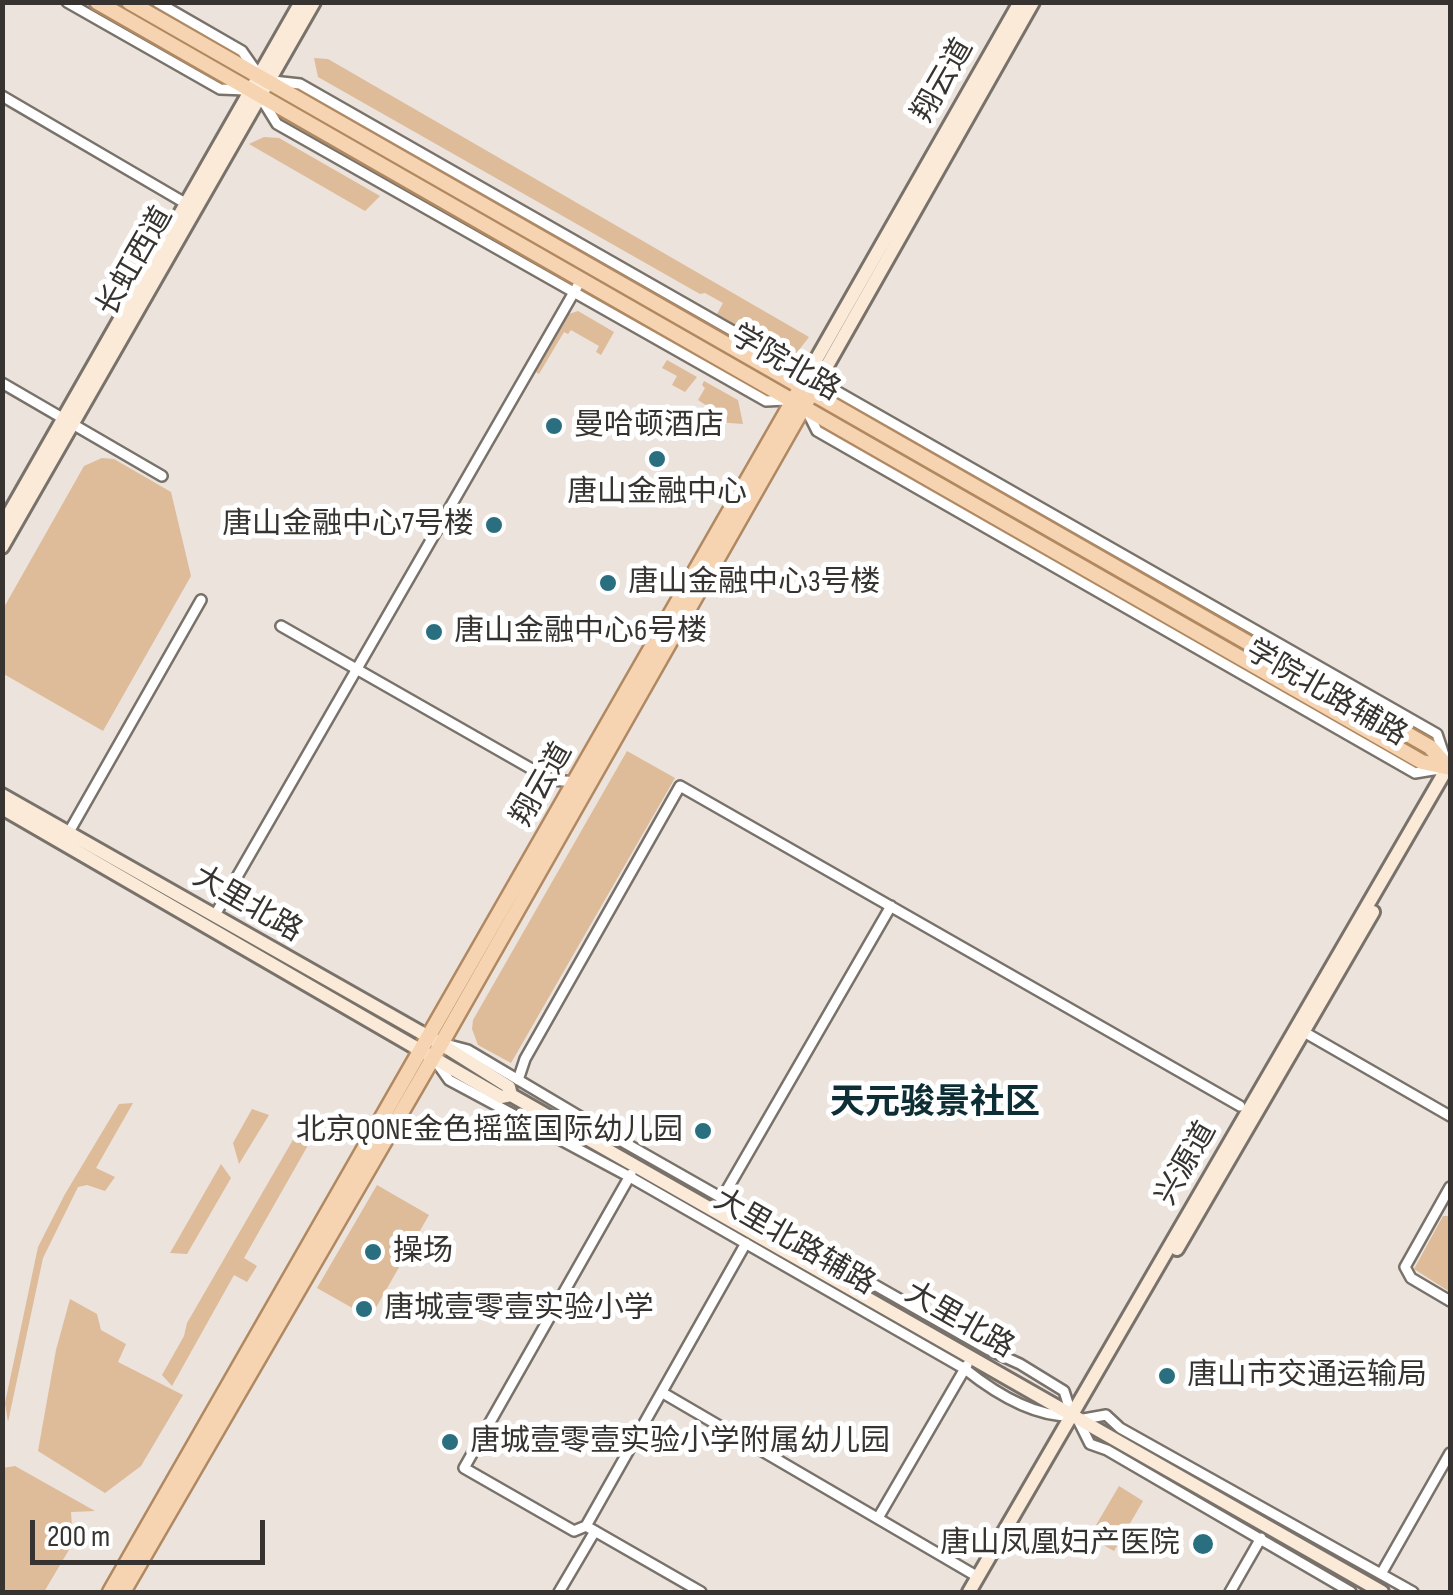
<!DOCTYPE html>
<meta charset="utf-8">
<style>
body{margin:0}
#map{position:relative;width:1453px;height:1595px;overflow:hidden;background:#ebe3dc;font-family:"Sofia Sans Condensed",sans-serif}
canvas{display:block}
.frame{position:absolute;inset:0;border:5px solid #363330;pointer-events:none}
.scale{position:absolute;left:30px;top:1520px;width:235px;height:45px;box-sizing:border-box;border:5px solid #363330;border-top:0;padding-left:12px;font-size:30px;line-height:35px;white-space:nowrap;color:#363330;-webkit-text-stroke:8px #fff;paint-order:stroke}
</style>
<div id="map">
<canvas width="1453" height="1595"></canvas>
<div class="frame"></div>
<div class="scale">200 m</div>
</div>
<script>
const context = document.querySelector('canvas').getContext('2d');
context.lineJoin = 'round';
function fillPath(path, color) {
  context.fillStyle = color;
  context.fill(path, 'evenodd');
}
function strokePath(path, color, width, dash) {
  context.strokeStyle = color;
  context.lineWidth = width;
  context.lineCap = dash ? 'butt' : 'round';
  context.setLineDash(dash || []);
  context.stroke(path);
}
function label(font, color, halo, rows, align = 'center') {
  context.font = font + ' "Sofia Sans Condensed","Noto Sans SC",sans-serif';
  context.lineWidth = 10;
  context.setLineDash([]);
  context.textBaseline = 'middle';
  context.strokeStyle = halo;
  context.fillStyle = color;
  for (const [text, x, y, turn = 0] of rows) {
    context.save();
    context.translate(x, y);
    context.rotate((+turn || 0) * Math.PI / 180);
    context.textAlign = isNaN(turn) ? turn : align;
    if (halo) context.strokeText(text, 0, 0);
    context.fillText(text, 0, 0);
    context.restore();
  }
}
fillPath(new Path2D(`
 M314,58L328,59L809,337L795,355L784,354L716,316L723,303L705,293L700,294L318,77Z
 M264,137L279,138L380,196L365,211L249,144Z
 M578,311L614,332L601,355L596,352L599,346L571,330L568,334L564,332L539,374L536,372L569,314Z
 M667,360L697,377L685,392L672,385L677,376L662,368Z
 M704,381L738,400L743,424L716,422L712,409L698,400L705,388L702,385Z
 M102,458L114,459L171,492L191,576L103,731L2,673L3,609L84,466Z
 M627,751L675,778L511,1063L478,1045L472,1029L473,1020Z
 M133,1103L96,1168L115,1177L105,1191L87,1185L78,1187L43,1258L8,1422L5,1403L38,1247L65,1194L119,1104Z
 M252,1109L269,1115L239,1164L233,1143Z
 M303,1137L311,1140L244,1258L257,1266L247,1282L234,1275L172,1386L162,1375L184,1336L187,1323L294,1138Z
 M221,1164L231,1178L187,1254L170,1253Z
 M377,1185L429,1215L370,1318L317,1288Z
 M1443,1216H1450V1292L1414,1269Z
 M70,1299L97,1314L101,1330L126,1344L118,1362L183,1395L141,1466L105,1493L38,1451L56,1350Z
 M15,1466L95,1511L71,1512L73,1543L44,1592H3V1468Z
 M1119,1486L1143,1501L1114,1551L1089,1537Z`), '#debb99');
const minor = new Path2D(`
 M67,2L220,89L246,90
 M157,2L242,51L256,71
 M273,81L300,84L789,363L797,381
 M2,96L185,203
 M261,98L277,124L766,401L787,400
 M2,383L162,476
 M816,394L838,392L1437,734L1446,761
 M808,413L817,431L1415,773L1439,769
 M281,626L551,780L577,782
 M69,832L201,600
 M215,915L581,280
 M1304,1032L1450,1116
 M437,1063L449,1080L630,1177L965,1369C995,1393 1033,1417 1072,1416L1064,1391L1020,1364L989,1350L611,1135L468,1050L449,1045
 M518,1080L525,1059L680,786L1240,1106
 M1450,1187L1405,1267L1411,1278L1450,1301
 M721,1200L891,906
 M663,1393L978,1577
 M878,1518L967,1365
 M586,1526L574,1531L464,1468L631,1174
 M1381,1574L1450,1453
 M559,1592L595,1531
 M701,1592L586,1526L746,1243
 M1230,1592L1261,1538
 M1351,1592L1107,1450L1090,1444L1078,1420L1106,1415L1120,1428L1413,1592`);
const secondary = new Path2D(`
 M800,388L1020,2
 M811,394L1033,2
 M2,526L301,2
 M2,547L314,2
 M2,795L441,1044L509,1087L511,1095
 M2,808L501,1097L511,1095L1382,1592
 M1177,1249L1373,912
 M969,1592L1450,763`);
const primary = new Path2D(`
 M97,2L1422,762L1450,768
 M129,2L1430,747L1447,766
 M110,1592L798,392
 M123,1592L441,1044L808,399`);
strokePath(minor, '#78726b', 14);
strokePath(secondary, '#78726b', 18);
strokePath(primary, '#b08962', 19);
strokePath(minor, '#fff', 9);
strokePath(secondary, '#fbead8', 12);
strokePath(primary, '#f7d4b1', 14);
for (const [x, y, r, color] of [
 [554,426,10,"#2a6f7f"],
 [657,459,10,"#2a6f7f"],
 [494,525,10,"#2a6f7f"],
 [608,583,10,"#2a6f7f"],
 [434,632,10,"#2a6f7f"],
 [703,1131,10,"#2a6f7f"],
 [373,1252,10,"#2a6f7f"],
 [364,1309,10,"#2a6f7f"],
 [1167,1376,10,"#2a6f7f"],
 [450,1442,10,"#2a6f7f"],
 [1203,1544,12,"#2a6f7f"]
]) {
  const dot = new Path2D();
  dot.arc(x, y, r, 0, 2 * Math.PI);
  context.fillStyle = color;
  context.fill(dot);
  strokePath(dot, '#fff', 4);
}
label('30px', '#363330', '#fff', [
 ["翔云道",944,81,-60],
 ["长虹西道",136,262,-60],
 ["学院北路",785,364,30],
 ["学院北路辅路",1326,694,30],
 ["翔云道",543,785,-60],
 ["大里北路",247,905,30],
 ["兴源道",1187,1164,-60],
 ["大里北路辅路",794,1243,30],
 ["大里北路",959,1321,30]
]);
label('30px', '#363330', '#fff', [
 ["曼哈顿酒店",574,426],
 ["唐山金融中心",657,493,"center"],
 ["唐山金融中心7号楼",474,525,"right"],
 ["唐山金融中心3号楼",628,583],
 ["唐山金融中心6号楼",454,632],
 ["北京QONE金色摇篮国际幼儿园",683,1131,"right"],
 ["操场",393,1252],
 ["唐城壹零壹实验小学",384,1309],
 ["唐山市交通运输局",1187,1376],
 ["唐城壹零壹实验小学附属幼儿园",470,1442],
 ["唐山凤凰妇产医院",1180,1544,"right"]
], 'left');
label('bold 35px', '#0e2e36', '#fff', [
 ["天元骏景社区",935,1104]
]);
</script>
